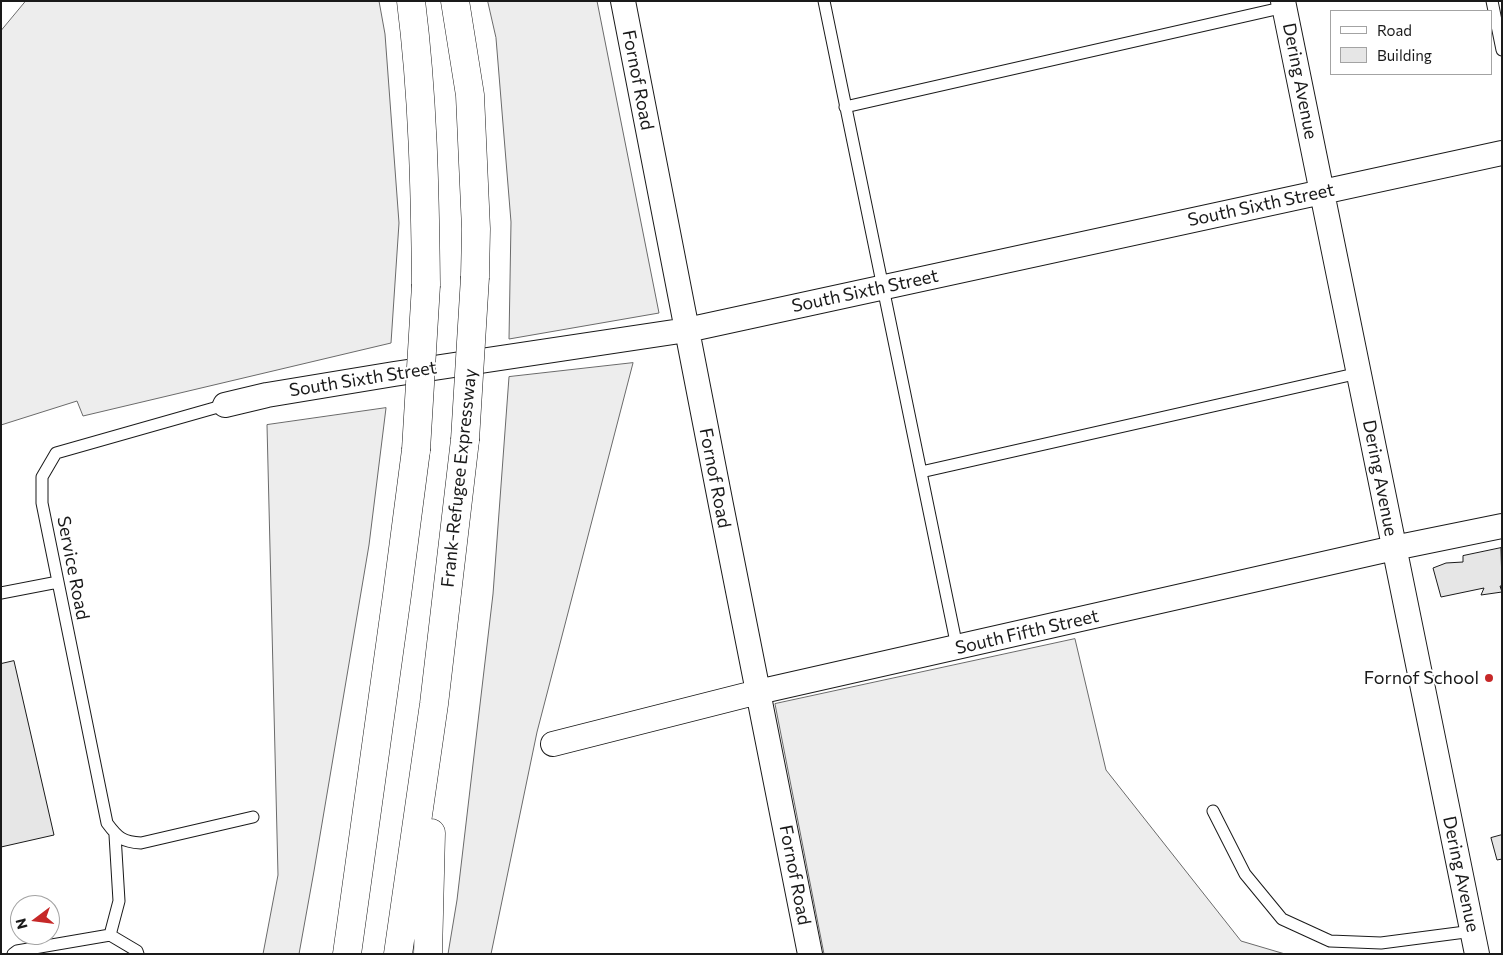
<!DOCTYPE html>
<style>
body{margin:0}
#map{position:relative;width:1503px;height:955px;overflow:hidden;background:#fff;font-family:Commissioner,sans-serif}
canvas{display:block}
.frame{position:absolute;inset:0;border:2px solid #1a1a1a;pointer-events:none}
.legend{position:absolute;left:1330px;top:10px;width:162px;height:65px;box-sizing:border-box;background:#fff;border:1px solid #a3a3a3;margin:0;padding:6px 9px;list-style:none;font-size:15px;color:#1a1a1a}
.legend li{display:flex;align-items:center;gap:10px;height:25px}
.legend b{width:25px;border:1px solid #a3a3a3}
.north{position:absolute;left:10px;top:895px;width:50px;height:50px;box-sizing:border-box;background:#fff;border:1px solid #a3a3a3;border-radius:50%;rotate:255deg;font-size:14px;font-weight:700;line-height:20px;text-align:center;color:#1a1a1a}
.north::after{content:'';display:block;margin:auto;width:18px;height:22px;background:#c62828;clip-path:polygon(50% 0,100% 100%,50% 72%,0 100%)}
</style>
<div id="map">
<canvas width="1503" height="955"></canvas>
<div class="frame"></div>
<ul class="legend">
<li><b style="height:6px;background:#fff"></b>Road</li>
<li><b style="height:14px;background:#e6e6e6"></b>Building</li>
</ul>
<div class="north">N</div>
</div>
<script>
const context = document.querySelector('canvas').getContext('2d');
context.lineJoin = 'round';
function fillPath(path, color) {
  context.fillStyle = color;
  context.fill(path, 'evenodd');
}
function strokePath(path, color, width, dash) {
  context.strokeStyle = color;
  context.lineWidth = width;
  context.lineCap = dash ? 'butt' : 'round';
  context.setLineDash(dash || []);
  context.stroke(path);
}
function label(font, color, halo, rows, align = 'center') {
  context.font = font + ' Commissioner,sans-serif';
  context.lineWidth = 4;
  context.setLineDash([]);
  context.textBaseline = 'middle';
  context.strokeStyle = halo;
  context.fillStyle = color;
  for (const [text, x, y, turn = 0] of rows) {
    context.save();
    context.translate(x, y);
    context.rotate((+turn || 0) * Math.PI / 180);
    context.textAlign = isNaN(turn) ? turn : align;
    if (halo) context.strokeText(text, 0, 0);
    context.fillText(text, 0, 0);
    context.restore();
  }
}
const built = new Path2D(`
 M26,1H379L385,34L399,223L391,343L83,416L77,401L1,425V31Z
 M488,1H597L659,313L509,339L511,222L496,38Z
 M633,363L537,732L491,954H448L457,900L493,594L509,377Z
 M386,408L369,545L314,871L299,954H263L278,875L267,425Z
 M1075,639L1106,770L1241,941L1285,954H824L775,704Z`);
fillPath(built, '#ededed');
strokePath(built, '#6a6a6a', 1);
const building = new Path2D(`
 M1501,548L1502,586H1500L1502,592L1481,595L1484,588L1441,597L1433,568L1446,563L1463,562V556Z
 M14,661L54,835L1,847V664Z
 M1502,835V859L1497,860L1491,838Z`);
fillPath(building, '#e6e6e6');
strokePath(building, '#1a1a1a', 1);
const lane = new Path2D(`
 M824,1L957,647
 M1492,1L1502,50
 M845,107L1285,7
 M225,405L56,453L42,477V503L107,823C118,838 123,842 141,843L253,817
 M921,472L1359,373
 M1,593L58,582
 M1213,811L1245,874L1282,919L1330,941L1381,943L1473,931
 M110,935L119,901L115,835
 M13,954L17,951L110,935L137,951L138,954`);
const street = new Path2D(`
 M623,1L721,505L810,954
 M1283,1L1477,954
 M225,405L267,395L394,374L687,330L1502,153
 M553,744L758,692L1394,548L1502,526`);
const highway = new Path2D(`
 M411,1C423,96 425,190 426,285
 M455,1L470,95L476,229L475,277
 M347,954L397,595L416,450
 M398,954L434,704L465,440
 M428,954L431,833`);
strokePath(lane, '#1a1a1a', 13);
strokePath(street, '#1a1a1a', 26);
strokePath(highway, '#1a1a1a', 29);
strokePath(lane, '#fff', 11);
strokePath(street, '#fff', 24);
strokePath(highway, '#fff', 28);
const highwayBridge = new Path2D(`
 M465,440L475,277
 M416,450L426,285`);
strokePath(highwayBridge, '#1a1a1a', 29, []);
strokePath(highwayBridge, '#fff', 28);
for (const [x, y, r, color] of [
 [1489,678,5,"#c62828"]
]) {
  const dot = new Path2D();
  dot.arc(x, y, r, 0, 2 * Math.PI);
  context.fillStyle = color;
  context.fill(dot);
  strokePath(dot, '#fff', 2);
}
label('18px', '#1a1a1a', '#fff', [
 ["Fornof Road",638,80,79],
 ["Dering Avenue",1300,81,79],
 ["South Sixth Street",1261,205,-12],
 ["South Sixth Street",865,291,-12],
 ["South Sixth Street",363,379,-9],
 ["Frank-Refugee Expressway",459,478,-84],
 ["Fornof Road",715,478,79],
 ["Dering Avenue",1380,478,79],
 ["Service Road",73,568,79],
 ["South Fifth Street",1027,632,-13],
 ["Dering Avenue",1461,874,78],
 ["Fornof Road",795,875,79]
]);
label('18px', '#1a1a1a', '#fff', [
 ["Fornof School",1479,678]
], 'right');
</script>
